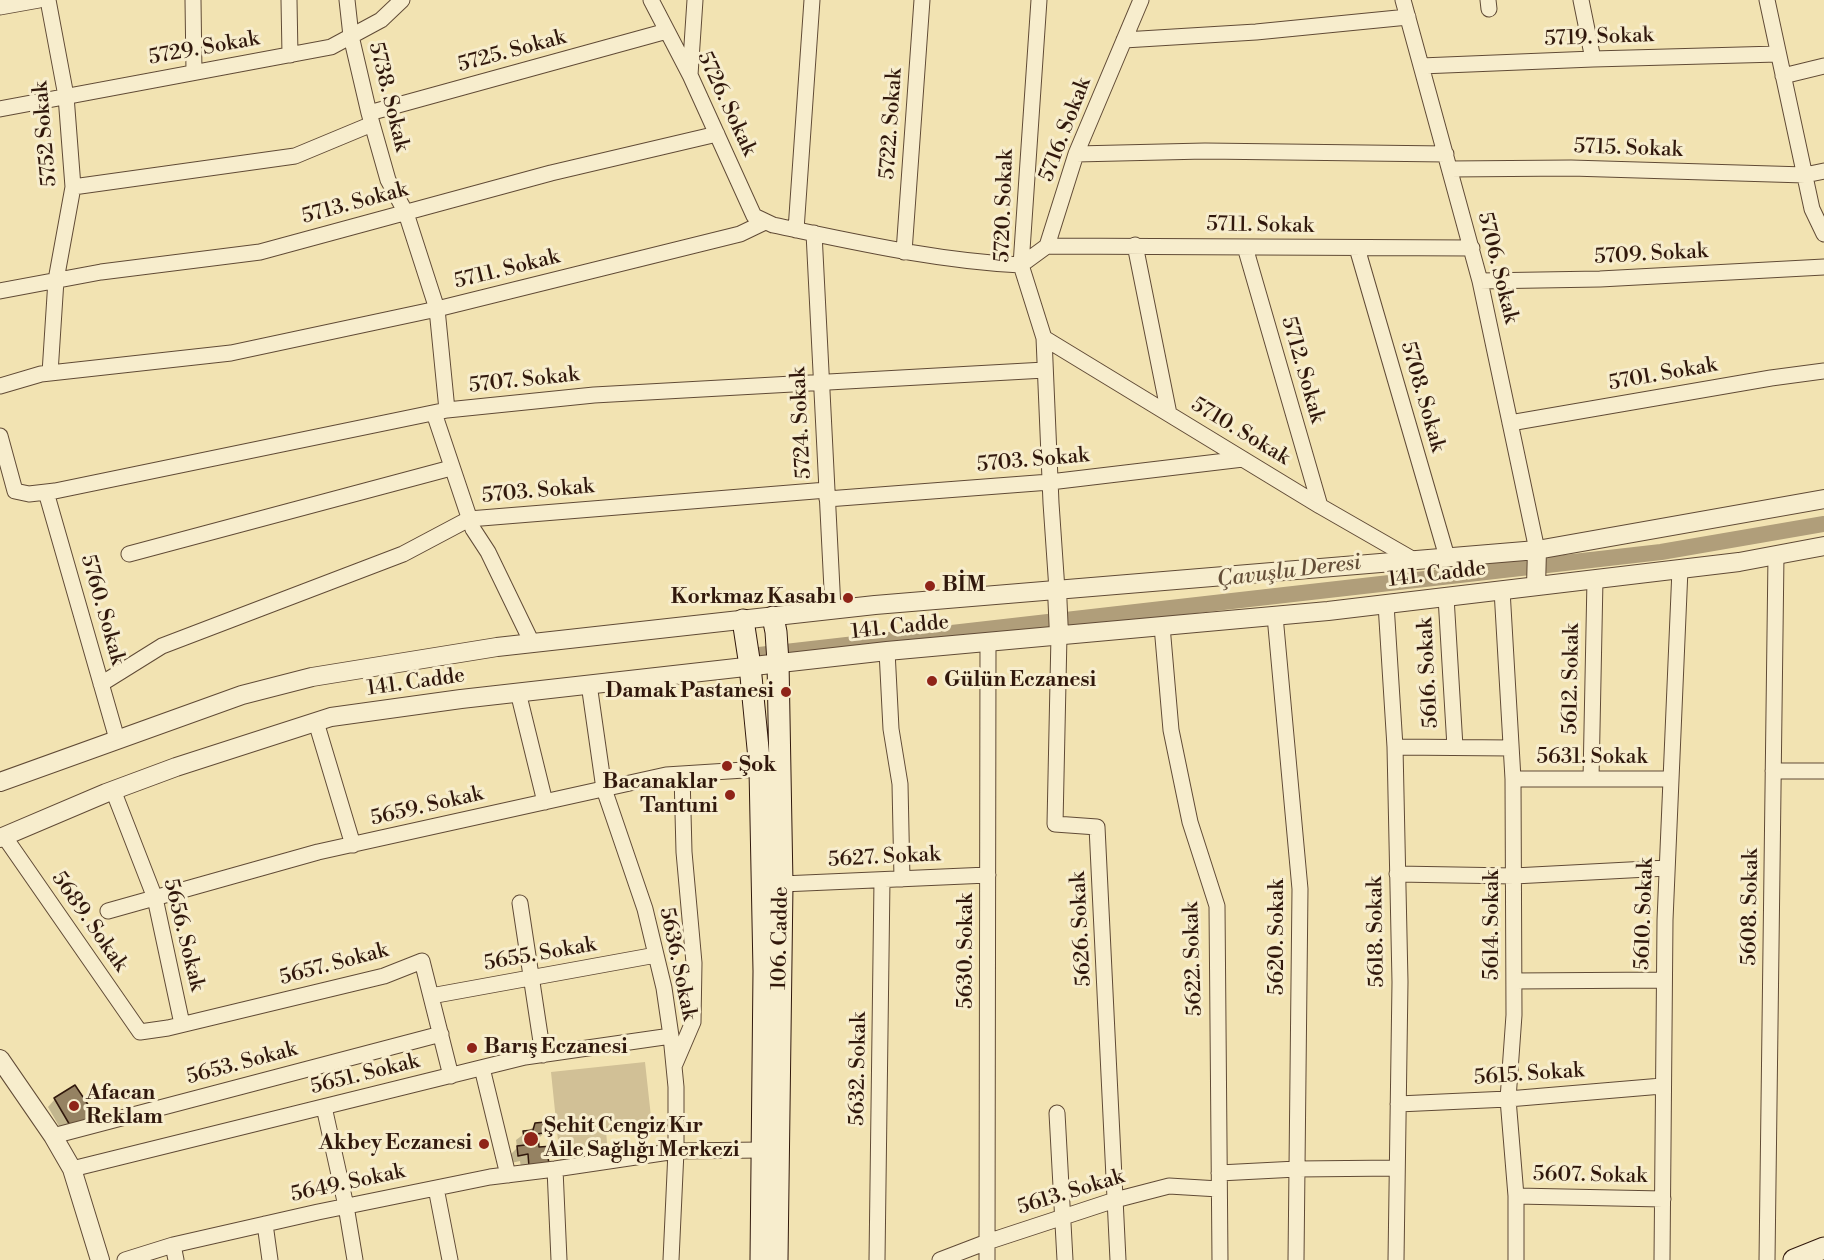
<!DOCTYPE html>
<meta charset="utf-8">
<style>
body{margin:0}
canvas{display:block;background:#f2e3b2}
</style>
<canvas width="1824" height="1260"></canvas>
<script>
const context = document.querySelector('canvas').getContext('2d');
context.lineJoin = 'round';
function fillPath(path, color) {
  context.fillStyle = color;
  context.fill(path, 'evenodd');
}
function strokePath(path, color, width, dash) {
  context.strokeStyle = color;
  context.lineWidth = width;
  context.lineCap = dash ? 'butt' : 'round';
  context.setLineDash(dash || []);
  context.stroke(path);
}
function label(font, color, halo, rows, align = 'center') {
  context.font = font + ' "Libre Bodoni",serif';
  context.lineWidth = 6;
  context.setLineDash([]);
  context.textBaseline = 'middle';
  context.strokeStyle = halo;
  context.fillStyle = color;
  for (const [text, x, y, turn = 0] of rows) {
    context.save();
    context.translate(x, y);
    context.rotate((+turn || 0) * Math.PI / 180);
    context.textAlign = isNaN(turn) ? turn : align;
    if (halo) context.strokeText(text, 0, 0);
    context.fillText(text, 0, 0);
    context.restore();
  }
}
fillPath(new Path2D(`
 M645,1062L652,1126L606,1131L608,1154L560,1160L551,1072Z`), '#d1c096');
fillPath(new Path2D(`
 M55,1099L93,1114L85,1122L63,1133L48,1107Z
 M536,1125L545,1132L537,1140L538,1149H552L522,1174L520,1161L511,1163L510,1155L517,1148L516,1140Z`), '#0003');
strokePath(new Path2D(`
 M759,655L1661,552L1824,524`), '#b09e7a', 16);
const building = new Path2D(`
 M75,1085L95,1115L71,1127L54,1098Z
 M545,1122L547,1132L538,1134L539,1147L553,1146V1150H547L549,1164L529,1167L528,1154L518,1156L517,1146L525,1145L523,1131L533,1130L535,1123Z`);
fillPath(building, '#958262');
strokePath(building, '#31180c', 1.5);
const minor = new Path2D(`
 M48,0L66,96L73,187L56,280L50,373
 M193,0L194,72
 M289,0L290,55
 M347,0L351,36L369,113L388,180L406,213L437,309L447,410
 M651,0L690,75L754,216L773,225C855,242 937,261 1021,265
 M1039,0L1021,265L1044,338L1051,503L1057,590
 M1403,0L1480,281L1537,550
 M1488,0L1489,9
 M1581,0L1593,59
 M1767,0L1812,209L1824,234
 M0,7L39,0
 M1124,40L1256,32L1408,17
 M1421,66L1593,59L1778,54
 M690,75L695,0
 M1783,76L1824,66
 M0,109L331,47L381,20L402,0
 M369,113L667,31
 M1076,154L1205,151L1446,154
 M1450,169L1571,168L1805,175L1824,171
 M73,187L295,156L372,124
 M796,230L812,0
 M814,233L833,609
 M1135,245L1169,414
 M1047,246L1472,248
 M1245,247L1320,506
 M1357,248L1447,557
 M904,252L922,0
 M1021,265L1047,246L1076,154L1141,0
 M1480,281L1600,279L1824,267
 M0,291L101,272L260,252L551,173L717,134
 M1044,338L1320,506L1414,560
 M0,386L41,374L231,353L437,309L740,234L765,222
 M434,413L473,529L488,552L532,643
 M1510,423L1771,378L1824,371
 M0,436L15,491L29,494L55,491L447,410L594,395L1045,370
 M46,492L117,739
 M827,499L1050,482L1243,459
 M129,554L451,468
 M1502,590L1513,779L1514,1015L1508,1099L1516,1196V1260
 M1446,597L1455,747
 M1386,604L1395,747L1400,982L1396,1260
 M1275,616L1300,889L1296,1260
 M1162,626L1171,730L1190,822L1217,906L1220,1260
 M1059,635L1055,824L1097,827L1118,1260
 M887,651L891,729L900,784L902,879
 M101,684L162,646L403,554L469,519L827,490
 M589,684L604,789L645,909L664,988L671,1036L676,1087V1151L671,1260
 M518,692L545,802
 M316,722L353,845
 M1395,747L1511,748
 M1773,771H1824
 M1513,779H1671
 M1591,779L1595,579
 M113,790L155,898L182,1024
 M4,836L140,1032L168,1028L384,976L422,961L451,1076
 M1397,874L1514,876L1667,868
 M782,884L988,875
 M520,903L543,1055
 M108,911L318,852L666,775L760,769
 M1514,981L1664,980
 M431,996L656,955
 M675,1064L693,1022L694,963L684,852L682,774
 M482,1068L508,1175
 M1398,1104L1508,1099L1662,1086
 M324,1107L346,1206L355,1260
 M1057,1113L1065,1260
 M53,1136L441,1034
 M72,1169L525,1057L671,1036
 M555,1169L559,1260
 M1219,1173L1297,1169L1397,1168
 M436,1188L450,1260
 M1516,1196L1663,1199
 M265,1224L270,1260
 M173,1245L176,1260
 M125,1260L173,1245L318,1212L490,1177L555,1169L676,1151L762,1150
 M877,1260L882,880
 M940,1260L987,1242L1115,1200L1169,1186L1219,1189
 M987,1260L988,642
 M1662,1260L1665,920L1680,569
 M1767,1260L1776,555`);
const tertiary = new Path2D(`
 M1536,586L1537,550
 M1057,590L1059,635
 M0,782L242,695L312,677L497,647L875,605L1537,550L1824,499
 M0,838L106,793L176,767L331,717L461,699L887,651L1328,611L1739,562L1824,546
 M0,1059L53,1136L72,1169L100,1260`);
const secondary = new Path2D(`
 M773,617L776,632L778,662L782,884L777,1260
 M743,620L750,666L760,769L764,971L761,1260
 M1794,1260L1824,1248`);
strokePath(minor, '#614b36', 17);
strokePath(tertiary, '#614b36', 20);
strokePath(secondary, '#31180c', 23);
strokePath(minor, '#f7edcd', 15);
strokePath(tertiary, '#f7edcd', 18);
strokePath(secondary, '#f7edcd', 21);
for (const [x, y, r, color] of [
 [930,586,6,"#8f2418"],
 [848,598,6,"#8f2418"],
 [932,681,6,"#8f2418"],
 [786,692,6,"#8f2418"],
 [727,766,6,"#8f2418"],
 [730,795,6,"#8f2418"],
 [472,1048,6,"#8f2418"],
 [74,1106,6,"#8f2418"],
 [531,1139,8,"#8f2418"],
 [484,1144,6,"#8f2418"]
]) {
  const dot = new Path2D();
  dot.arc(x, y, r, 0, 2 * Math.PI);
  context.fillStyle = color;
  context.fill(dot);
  strokePath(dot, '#f7edcd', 2);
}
label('21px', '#31180c', '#f7edcd', [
 ["5719. Sokak",1599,38,-2],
 ["5729. Sokak",204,49,-10],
 ["5725. Sokak",512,52,-15],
 ["5738. Sokak",388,97,76],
 ["5726. Sokak",726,104,65],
 ["5722. Sokak",892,124,-86],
 ["5716. Sokak",1066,130,-69],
 ["5752 Sokak",46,134,-95],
 ["5715. Sokak",1628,149,2],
 ["5713. Sokak",355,204,-15],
 ["5720. Sokak",1005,206,-88],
 ["5711. Sokak",1260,226,1],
 ["5709. Sokak",1651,255,-3],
 ["5706. Sokak",1497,268,76],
 ["5711. Sokak",507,270,-14],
 ["5712. Sokak",1302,370,74],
 ["5701. Sokak",1663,375,-10],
 ["5707. Sokak",524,381,-6],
 ["5708. Sokak",1422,397,74],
 ["5724. Sokak",802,423,-93],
 ["5710. Sokak",1240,432,31],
 ["5703. Sokak",1033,461,-5],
 ["5703. Sokak",538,492,-5],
 ["141. Cadde",1437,575,-7],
 ["5760. Sokak",102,610,74],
 ["141. Cadde",900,628,-6],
 ["5616. Sokak",1429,673,-93],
 ["5612. Sokak",1572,679,-89],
 ["141. Cadde",416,683,-8],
 ["5631. Sokak",1592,758],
 ["5659. Sokak",427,807,-13],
 ["5627. Sokak",884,858,-3],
 ["5608. Sokak",1751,907,-89],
 ["5610. Sokak",1645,914,-88],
 ["5689. Sokak",89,922,55],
 ["5614. Sokak",1493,925,-90],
 ["5626. Sokak",1082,929,-93],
 ["5618. Sokak",1377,932,-91],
 ["5656. Sokak",183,935,76],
 ["5620. Sokak",1278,937,-90],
 ["106. Cadde",781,938,-89],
 ["5630. Sokak",967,951,-90],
 ["5655. Sokak",540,955,-10],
 ["5622. Sokak",1194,959,-92],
 ["5636. Sokak",677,964,78],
 ["5657. Sokak",334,965,-15],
 ["5653. Sokak",242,1064,-15],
 ["5632. Sokak",859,1069,-89],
 ["5651. Sokak",365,1075,-14],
 ["5615. Sokak",1529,1075,-4],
 ["5607. Sokak",1590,1176,1],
 ["5649. Sokak",348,1184,-12],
 ["5613. Sokak",1071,1193,-17]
]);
label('bold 21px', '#31180c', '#f7edcd', [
 ["BİM",942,586],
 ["Korkmaz Kasabı",836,598,"right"],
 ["Gülün Eczanesi",944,681],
 ["Damak Pastanesi",774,692,"right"],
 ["Şok",739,766],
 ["Bacanaklar",718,783,"right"],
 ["Tantuni",718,807,"right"],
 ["Barış Eczanesi",484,1048],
 ["Afacan",86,1094],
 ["Reklam",86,1118],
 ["Şehit Cengiz Kır",544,1127],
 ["Aile Sağlığı Merkezi",544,1151],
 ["Akbey Eczanesi",472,1144,"right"]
], 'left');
label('italic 22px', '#644e38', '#f7edcd', [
 ["Çavuşlu Deresi",1289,572,-7]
]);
</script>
